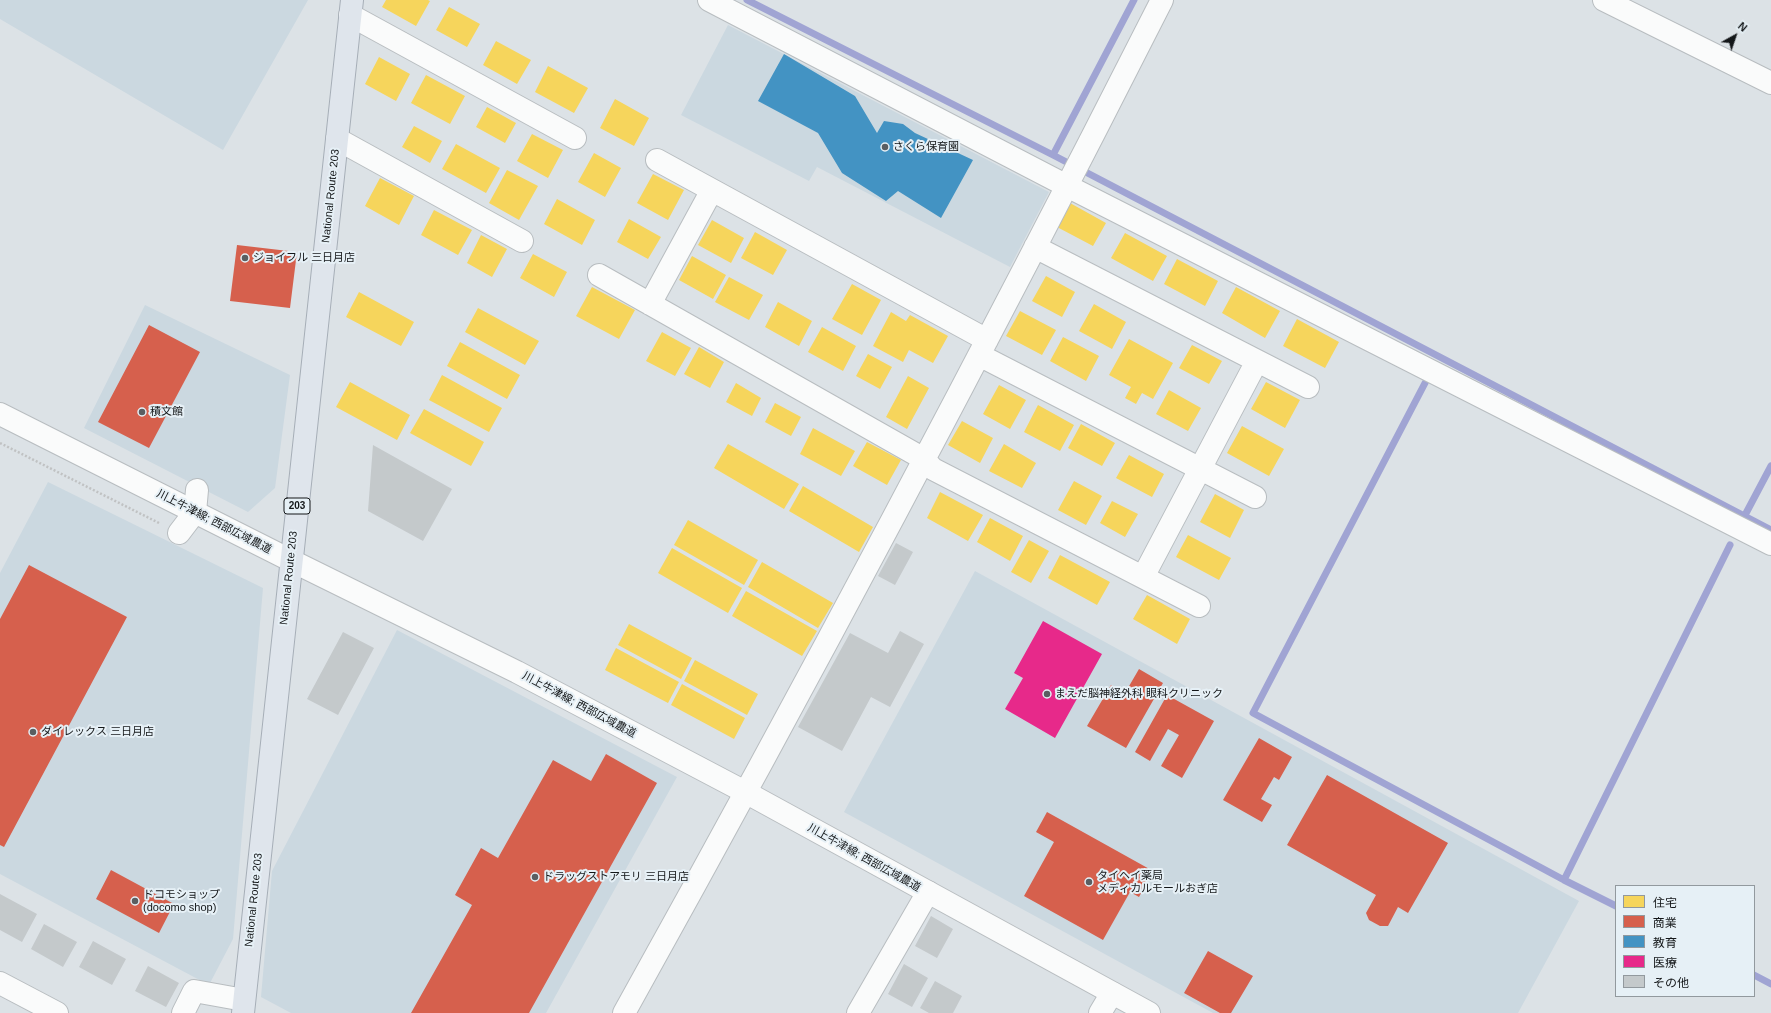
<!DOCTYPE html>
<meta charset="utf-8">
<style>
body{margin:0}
#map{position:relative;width:1771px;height:1013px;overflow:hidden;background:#dce2e6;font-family:Arial,"Noto Sans JP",sans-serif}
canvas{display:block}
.legend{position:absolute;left:1615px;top:885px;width:140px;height:112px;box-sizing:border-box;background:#e6f0f6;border:1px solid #92999e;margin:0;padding:5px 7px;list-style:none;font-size:12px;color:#141719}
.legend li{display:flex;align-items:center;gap:8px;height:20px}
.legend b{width:20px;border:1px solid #92999e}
.north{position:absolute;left:1715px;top:16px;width:40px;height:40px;-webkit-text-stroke:3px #e6f0f6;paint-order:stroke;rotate:40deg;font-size:11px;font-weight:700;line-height:16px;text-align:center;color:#141719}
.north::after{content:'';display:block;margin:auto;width:14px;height:18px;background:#141719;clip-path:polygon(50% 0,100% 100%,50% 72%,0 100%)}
</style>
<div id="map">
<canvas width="1771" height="1013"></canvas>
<ul class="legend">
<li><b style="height:11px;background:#f6d55c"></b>住宅</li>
<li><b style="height:11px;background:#d6604d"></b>商業</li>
<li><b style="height:11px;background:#4393c3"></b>教育</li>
<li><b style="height:11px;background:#e7298a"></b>医療</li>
<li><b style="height:11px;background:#c4c9cb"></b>その他</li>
</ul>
<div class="north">N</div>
</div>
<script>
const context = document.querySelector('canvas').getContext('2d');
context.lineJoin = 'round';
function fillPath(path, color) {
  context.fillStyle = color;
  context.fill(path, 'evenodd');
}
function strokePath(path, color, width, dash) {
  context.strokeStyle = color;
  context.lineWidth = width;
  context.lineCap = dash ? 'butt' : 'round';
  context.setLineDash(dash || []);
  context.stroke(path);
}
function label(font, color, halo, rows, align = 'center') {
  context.font = font + ' Arial,"Noto Sans JP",sans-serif';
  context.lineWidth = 4;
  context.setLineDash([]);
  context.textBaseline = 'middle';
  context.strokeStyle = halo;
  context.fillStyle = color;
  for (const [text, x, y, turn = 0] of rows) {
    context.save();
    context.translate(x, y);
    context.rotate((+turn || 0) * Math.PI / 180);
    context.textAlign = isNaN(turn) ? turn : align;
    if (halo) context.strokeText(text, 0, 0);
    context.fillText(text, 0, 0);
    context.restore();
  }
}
fillPath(new Path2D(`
 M0,0H308L223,150L0,19Z
 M728,25L1049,192L1010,267L817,167L809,181L681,115Z
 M145,305L290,375L275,488L248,512L84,428Z
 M48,482L263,588L233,939L209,985L0,874V573Z
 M975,571L1579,901L1518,1013H1213L844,812Z
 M397,630L677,777L546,1013H291L261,997L272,871Z`), '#cbd8e0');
fillPath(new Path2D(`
 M386,0H428L430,1L416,26L382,7Z
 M449,7L480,24L467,47L436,30Z
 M496,41L531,60L517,84L483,65Z
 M379,57L410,74L396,101L365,84Z
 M548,66L588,88L574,113L535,92Z
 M426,75L465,96L450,124L411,103Z
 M615,99L649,118L634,146L600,128Z
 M487,107L516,123L505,143L476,127Z
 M414,126L442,141L430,163L402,147Z
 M532,134L563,150L548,178L517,161Z
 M456,144L500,168L486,193L442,169Z
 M594,153L621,168L605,197L578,182Z
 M507,170L538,186L519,220L489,203Z
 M653,174L684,190L668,220L637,203Z
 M380,178L414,196L399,225L365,206Z
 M557,199L595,220L582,245L544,224Z
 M1070,203L1106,223L1093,246L1057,227Z
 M434,210L472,230L458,255L421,235Z
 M629,219L661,237L648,259L617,242Z
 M712,220L744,238L731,263L698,245Z
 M755,232L787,250L773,275L741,258Z
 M1125,233L1167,256L1153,281L1111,258Z
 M481,235L507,249L492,277L467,263Z
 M533,254L567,272L554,297L520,278Z
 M692,256L726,275L713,299L679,280Z
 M1177,259L1218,281L1205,306L1164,284Z
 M1046,276L1075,292L1062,317L1032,301Z
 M729,277L763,295L749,320L715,302Z
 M852,284L881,300L862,335L832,319Z
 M592,287L635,310L619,339L576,316Z
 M1236,287L1280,311L1265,338L1222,313Z
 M359,292L414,322L401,346L346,317Z
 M778,302L812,321L799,346L765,327Z
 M1094,304L1126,322L1112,349L1079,331Z
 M478,308L539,341L525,365L465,332Z
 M1020,311L1056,330L1042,355L1006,336Z
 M891,312L906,321L910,315L948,336L933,363L909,350L903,362L873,346Z
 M1297,319L1339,342L1325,368L1283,346Z
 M822,327L856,346L843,371L808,352Z
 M662,332L691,348L675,376L646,361Z
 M1063,337L1099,356L1086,381L1050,361Z
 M1129,339L1173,363L1153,399L1142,393L1136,404L1125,398L1131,387L1109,375Z
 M460,342L520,375L507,399L447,366Z
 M1192,345L1222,361L1209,384L1179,368Z
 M699,347L724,362L710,388L684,374Z
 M868,354L892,367L880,389L856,376Z
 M442,375L502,408L489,432L429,400Z
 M908,376L929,388L907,429L886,417Z
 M350,382L410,415L397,440L336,407Z
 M1266,382L1300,400L1285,428L1251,409Z
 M736,383L761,398L752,416L726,402Z
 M999,385L1026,400L1010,429L983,414Z
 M1169,390L1201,408L1188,431L1156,414Z
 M775,403L801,417L791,436L765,422Z
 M1038,405L1074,425L1060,451L1024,432Z
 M424,409L484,442L471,466L410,433Z
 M962,421L993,438L980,463L948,445Z
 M1081,424L1115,443L1102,466L1068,448Z
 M1242,426L1284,449L1269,476L1227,453Z
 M813,428L855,451L841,476L800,454Z
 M867,442L901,460L887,485L853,466Z
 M728,444L799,484L784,509L714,468Z
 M1004,444L1036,463L1022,488L989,471Z
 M1129,455L1164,474L1152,497L1116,478Z
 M1074,481L1102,496L1086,525L1058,510Z
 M803,486L873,527L859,552L789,511Z
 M940,492L983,515L968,541L927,518Z
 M1215,494L1244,510L1230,538L1200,522Z
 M1112,501L1138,514L1125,537L1100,523Z
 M990,518L1023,536L1010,561L977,542Z
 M688,520L758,560L744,585L674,545Z
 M1188,535L1231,558L1219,580L1176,557Z
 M1029,540L1049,551L1031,583L1011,572Z
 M672,548L742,588L728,613L658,573Z
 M1060,555L1110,582L1097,605L1048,578Z
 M762,562L833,603L818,628L748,587Z
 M746,591L817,631L802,656L732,616Z
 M1147,595L1190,619L1177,644L1133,619Z
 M629,624L692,658L681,679L618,645Z
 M616,648L679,682L668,703L605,670Z
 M695,660L758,694L747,715L684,681Z
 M682,684L745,718L734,739L671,705Z`), '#f6d55c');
fillPath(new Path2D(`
 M237,245L297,252L290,308L230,301Z
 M149,325L200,352L149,448L98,422Z
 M29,565L127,617L4,847L0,845V619Z
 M1139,669L1163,683L1126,748L1087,726L1111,685L1125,693Z
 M1167,695L1214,721L1182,778L1161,766L1179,735L1168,729L1150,761L1135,752Z
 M1259,738L1292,757L1279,780L1274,777L1261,799L1272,805L1262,822L1223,800Z
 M606,754L657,783L529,1013H411L472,905L455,895L481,848L498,858L553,760L591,781Z
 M1327,775L1448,843L1408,913L1398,907L1388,926H1380L1369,920L1366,913L1376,895L1287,845Z
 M1047,812L1153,871L1139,897L1130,892L1103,940L1024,896L1054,842L1036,832Z
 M111,870L174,904L159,933L96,899Z
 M1208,951L1253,976L1231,1013H1220L1184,993Z`), '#d6604d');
fillPath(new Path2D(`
 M784,54L855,96L877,133L884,121L903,124L915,133L973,160L941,218L898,191L886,201L842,173L818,133L758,101Z`), '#4393c3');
fillPath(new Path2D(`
 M1043,621L1102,654L1055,738L1005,709L1023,678L1014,673Z`), '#e7298a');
strokePath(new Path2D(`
 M747,0L1053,155L1771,530
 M1053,155L1134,0
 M1425,383L1253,713L1564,880L1616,906
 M1744,517L1771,466
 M1564,880L1730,545
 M1754,975L1771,984`), '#a0a4d3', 7);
fillPath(new Path2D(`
 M373,445L452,489L423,541L368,511Z
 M896,543L913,552L895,585L878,576Z
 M900,631L924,644L890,707L871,697L842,751L798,727L850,633L888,653Z
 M343,632L374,648L338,715L307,699Z
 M0,894L37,914L22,942L0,930Z
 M931,916L953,929L937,958L915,946Z
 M44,924L77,942L63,967L31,949Z
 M93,941L126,959L112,985L79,967Z
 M904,964L928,978L912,1007L888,994Z
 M148,966L179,983L166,1007L135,991Z
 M935,981L962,996L953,1013H929L920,1008Z`), '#c4c9cb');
const street = new Path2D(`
 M709,0L1067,186L1771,544
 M350,15L575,138
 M337,139L522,241
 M657,160L987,340
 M1035,247L1308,387
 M599,275L924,459L933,469L1199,606
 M650,304L712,190
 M979,355L1255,497
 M179,533L195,512L197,490
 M1143,577L1257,361
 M0,983L57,1013
 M183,1013L194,991L244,1000
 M624,1013C810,679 989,341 1162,0
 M858,1013L928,892
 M1100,1013L1112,993`);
const secondary = new Path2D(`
 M1604,0L1771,83
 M0,414L290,560L517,672L747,793L1149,1013`);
const highway = new Path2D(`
 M243,1013L352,0`);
strokePath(street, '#b8bdc0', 24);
strokePath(secondary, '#b8bdc0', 24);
strokePath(highway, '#a6aeb7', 24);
strokePath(new Path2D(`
 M0,443L159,523`), '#c0c2c3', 2.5, [2, 2]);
strokePath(street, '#fafbfb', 22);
strokePath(secondary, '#fafbfb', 22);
strokePath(highway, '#dfe5ec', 22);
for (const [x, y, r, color] of [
 [885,147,4,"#5a5e61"],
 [245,258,4,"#5a5e61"],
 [142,412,4,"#5a5e61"],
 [1047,694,4,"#5a5e61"],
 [33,732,4,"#5a5e61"],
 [535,877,4,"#5a5e61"],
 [1089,882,4,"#5a5e61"],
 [135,901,4,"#5a5e61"]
]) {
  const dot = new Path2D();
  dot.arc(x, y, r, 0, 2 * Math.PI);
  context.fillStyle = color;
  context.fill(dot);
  strokePath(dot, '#e6f0f6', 1.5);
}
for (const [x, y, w] of [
 [297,506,26]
]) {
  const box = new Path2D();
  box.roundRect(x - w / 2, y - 8, w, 16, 3);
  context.fillStyle = '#e6f0f6';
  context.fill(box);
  strokePath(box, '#141719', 1);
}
label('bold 10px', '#141719', null, [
 ["203",297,506]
]);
label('11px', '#141719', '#e6f0f6', [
 ["さくら保育園",893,147],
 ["ジョイフル 三日月店",253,258],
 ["積文館",150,412],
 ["まえだ脳神経外科 眼科クリニック",1055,694],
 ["ダイレックス 三日月店",41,732],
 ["タイヘイ薬局",1097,876],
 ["メディカルモールおぎ店",1097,889],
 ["ドラッグストアモリ 三日月店",543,877],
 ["ドコモショップ",143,895],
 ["(docomo shop)",143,908]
], 'left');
label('11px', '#141719', '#e6f0f6', [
 ["National Route 203",331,196,-84],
 ["川上牛津線; 西部広域農道",214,522,27],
 ["National Route 203",289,578,-84],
 ["川上牛津線; 西部広域農道",579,705,28],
 ["川上牛津線; 西部広域農道",864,858,29],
 ["National Route 203",254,900,-84]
]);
</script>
